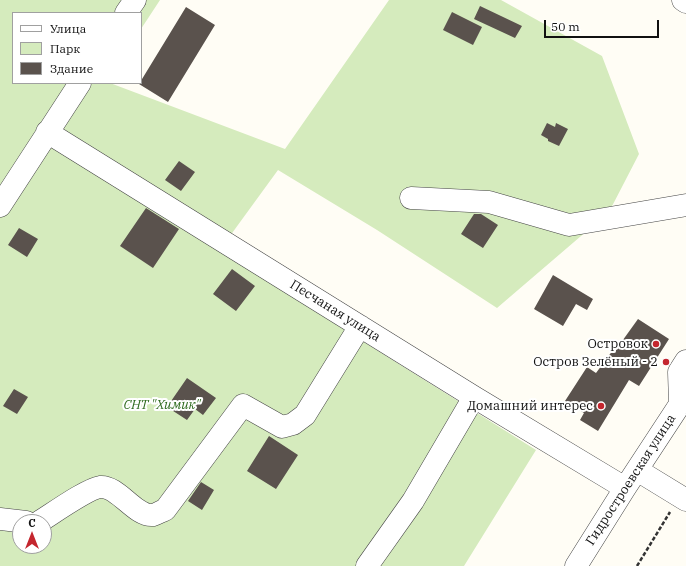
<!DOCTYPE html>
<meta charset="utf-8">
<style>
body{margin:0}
#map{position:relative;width:686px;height:566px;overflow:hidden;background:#fffdf5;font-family:"IBM Plex Serif",serif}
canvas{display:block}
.legend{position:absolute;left:12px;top:12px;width:130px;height:72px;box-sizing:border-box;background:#fff;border:1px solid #a0a0a0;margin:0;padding:5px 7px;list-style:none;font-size:12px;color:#111}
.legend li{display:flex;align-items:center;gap:8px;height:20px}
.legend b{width:20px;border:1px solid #a0a0a0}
.north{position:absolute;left:12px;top:514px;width:40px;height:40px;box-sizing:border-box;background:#fff;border:1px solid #a0a0a0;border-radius:50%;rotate:0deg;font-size:11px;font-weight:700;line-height:16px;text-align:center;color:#111}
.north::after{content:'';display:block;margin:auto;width:14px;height:18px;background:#c4262e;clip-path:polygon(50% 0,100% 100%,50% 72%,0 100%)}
.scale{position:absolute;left:544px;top:20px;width:115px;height:18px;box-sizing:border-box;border:2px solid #111;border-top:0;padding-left:5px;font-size:12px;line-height:14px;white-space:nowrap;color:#111;-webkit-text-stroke:3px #fff;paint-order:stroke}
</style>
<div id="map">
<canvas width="686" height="566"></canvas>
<ul class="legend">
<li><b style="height:5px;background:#fff"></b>Улица</li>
<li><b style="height:11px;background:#d5ebbd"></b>Парк</li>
<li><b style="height:11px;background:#5a524d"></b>Здание</li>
</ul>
<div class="north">С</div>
<div class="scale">50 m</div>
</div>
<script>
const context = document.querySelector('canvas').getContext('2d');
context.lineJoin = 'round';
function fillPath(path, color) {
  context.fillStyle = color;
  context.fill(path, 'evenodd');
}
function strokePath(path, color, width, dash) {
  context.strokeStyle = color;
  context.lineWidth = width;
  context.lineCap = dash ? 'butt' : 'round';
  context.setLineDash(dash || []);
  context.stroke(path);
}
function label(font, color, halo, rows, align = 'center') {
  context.font = font + ' "IBM Plex Serif",serif';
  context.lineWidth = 4;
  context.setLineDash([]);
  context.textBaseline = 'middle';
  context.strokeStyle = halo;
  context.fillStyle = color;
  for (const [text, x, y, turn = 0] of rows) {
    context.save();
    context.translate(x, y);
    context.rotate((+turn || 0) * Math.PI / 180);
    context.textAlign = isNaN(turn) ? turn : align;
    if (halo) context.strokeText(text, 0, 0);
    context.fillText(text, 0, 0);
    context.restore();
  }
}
fillPath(new Path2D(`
 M0,0H160L141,29V13H13V83H110L285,149L389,0H501L602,56L639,154L609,212L497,308L377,230L278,170L219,251L536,450L464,566H0ZM20,522H44V546H20Z`), '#d5ebbd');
fillPath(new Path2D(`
 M480,6L522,26L515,38L474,19Z
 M186,7L215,25L168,102L139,84Z
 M452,12L482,27L473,45L443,30Z
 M547,123L555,127L556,123L568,129L559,146L548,141V139L541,135Z
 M179,161L195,172L181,191L165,180Z
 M146,208L179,229L153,268L120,246Z
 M474,214H481L498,225L483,248L461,234Z
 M19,228L38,239L27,257L8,245Z
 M232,269L255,286L236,311L213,294Z
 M553,275L593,299L587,310L576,304L563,326L534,309Z
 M638,319L669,339L639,386L629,380L598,431L580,420L584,413L565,401L587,367L596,373L613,350L615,351Z
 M187,378L216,398L203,415L195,409L187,420L167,407Z
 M14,389L28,397L17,414L3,406Z
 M269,436L298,455L276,489L247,471Z
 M201,482L214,490L202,510L188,501Z`), '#5a524d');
const minor = new Path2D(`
 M683,0L686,2
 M126,13L135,0
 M47,132L474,397L625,488
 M411,198L489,202L569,225L686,205
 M0,206L80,83
 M680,404L679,372L686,361
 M637,470L686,500
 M0,519L26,522
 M39,522C52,514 87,489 100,487C118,485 135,517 153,515C157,514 161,511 165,510L243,405L282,427L293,424L305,415L360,326
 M367,566L413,501L474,397
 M576,566L625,488L686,395`);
strokePath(minor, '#444', 23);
strokePath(new Path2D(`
 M637,566L670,512`), '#333', 2.5, [4, 2]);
strokePath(minor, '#fff', 22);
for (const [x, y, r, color] of [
 [656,344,4,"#c4262e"],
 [666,362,4,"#c4262e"],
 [601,406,4,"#c4262e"]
]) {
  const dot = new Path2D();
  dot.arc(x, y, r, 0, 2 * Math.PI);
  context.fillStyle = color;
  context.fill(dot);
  strokePath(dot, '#fff', 1.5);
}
label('13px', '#111', '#fff', [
 ["Песчаная улица",335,311,32],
 ["Гидростроевская улица",631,480,-57]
]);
label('13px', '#111', '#fff', [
 ["Островок",648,344],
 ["Остров Зелёный - 2",658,362],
 ["Домашний интерес",593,406]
], 'right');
label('italic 13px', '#2f6b1f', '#fff', [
 ["СНТ \"Химик\"",162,405]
]);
</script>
